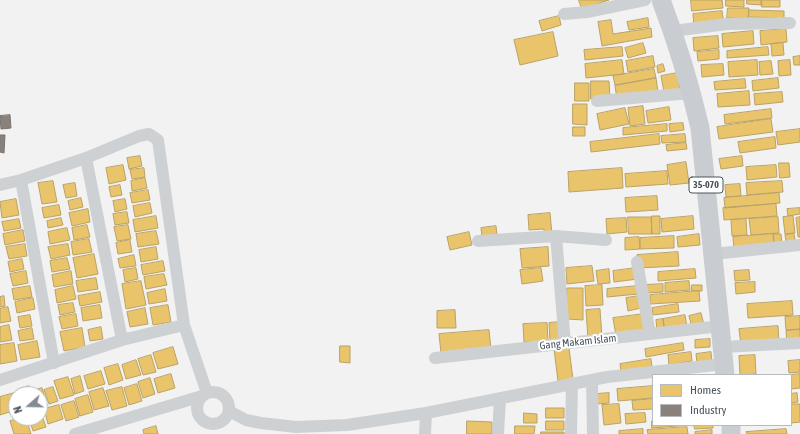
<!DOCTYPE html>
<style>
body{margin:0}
#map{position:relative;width:800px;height:434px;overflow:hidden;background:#f3f2f2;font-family:"Asap Condensed",sans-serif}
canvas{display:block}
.legend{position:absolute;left:652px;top:374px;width:140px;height:52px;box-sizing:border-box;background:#fff;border:1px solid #b6bbbf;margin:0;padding:5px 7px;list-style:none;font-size:12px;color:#49545f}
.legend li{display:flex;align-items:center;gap:8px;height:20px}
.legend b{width:20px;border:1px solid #b6bbbf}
.north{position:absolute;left:8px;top:386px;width:40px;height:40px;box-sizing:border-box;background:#fff;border:1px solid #b6bbbf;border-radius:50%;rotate:250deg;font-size:11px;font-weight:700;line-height:16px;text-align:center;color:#49545f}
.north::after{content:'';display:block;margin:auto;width:14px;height:18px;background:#848b92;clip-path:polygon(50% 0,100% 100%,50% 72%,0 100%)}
</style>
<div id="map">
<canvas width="800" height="434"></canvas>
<ul class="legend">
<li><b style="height:11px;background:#e9c46a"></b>Homes</li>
<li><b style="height:11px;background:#8a817c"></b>Industry</li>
</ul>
<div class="north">N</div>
</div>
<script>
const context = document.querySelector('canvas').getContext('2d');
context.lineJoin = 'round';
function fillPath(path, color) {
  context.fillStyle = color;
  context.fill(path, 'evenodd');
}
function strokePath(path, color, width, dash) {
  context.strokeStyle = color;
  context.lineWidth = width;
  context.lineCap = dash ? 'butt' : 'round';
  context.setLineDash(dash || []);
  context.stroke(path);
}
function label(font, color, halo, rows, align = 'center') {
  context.font = font + ' "Asap Condensed",sans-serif';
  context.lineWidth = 4;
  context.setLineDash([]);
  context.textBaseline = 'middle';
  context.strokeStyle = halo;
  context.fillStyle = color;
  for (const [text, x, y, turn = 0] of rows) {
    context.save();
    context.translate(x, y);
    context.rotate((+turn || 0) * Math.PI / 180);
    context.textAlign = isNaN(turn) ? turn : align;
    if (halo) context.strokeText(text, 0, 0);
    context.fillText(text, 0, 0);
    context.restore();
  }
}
const homes = new Path2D(`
 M579,0H609L582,9Z
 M691,0H722L723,8L692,11Z
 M726,0H744V7L726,6Z
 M747,0H761V5L747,4Z
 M762,0H780V7H762Z
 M728,8H749L748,19L727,18Z
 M749,10L784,11V18L749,17Z
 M722,11L724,24L694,27L693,14Z
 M559,16L561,25L542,31L539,21Z
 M648,18L649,27L629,30L627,22Z
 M611,20L613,34L651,28L652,37L602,46L598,22Z
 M786,29L787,42L761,45L760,31Z
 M753,31L754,44L723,47L722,34Z
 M553,32L558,56L520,65L514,40Z
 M718,36L719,48L694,51L693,38Z
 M643,43L646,53L628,58L625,48Z
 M783,43L784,55L772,56L771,44Z
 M622,47L623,56L585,60L584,50Z
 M768,47L769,55L727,58V51Z
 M719,50V59L698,61L697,52Z
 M653,56L655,67L628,72L626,61Z
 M800,56V65H794L793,57Z
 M622,60L624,74L586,78L585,64Z
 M757,60L758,75L729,77L728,62Z
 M790,60L791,75L779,76L778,61Z
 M771,61L773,74L760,75L759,62Z
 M663,64L665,71L658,73L657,66Z
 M723,64L724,75L702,77L701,65Z
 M654,69L656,78L615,85L613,76Z
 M677,73L680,90L664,92L661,76Z
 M656,78L658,92L617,99L615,86Z
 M778,78L779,88L753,91L752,81Z
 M745,79L746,88L715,90L714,82Z
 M591,81H609L610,98L591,99Z
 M575,83H589V101H575Z
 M749,91L750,105L718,107L717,94Z
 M782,92L783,102L755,105L754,94Z
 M573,104H587V125L573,124Z
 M643,106L645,124L630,126L628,108Z
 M669,107L671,120L648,123L646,111Z
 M625,108L629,124L600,130L597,114Z
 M771,109L772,118L725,124L724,115Z
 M771,119L773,132L719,139L717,127Z
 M683,123L684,130L670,132L669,124Z
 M667,124V131L623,135V128Z
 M573,127H585V136H573Z
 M800,129V142L778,145L776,132Z
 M659,134L660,144L591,152L590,142Z
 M685,134L686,142L662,143L661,136Z
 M775,137L776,148L740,153L738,142Z
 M686,143L687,149L667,151L666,145Z
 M140,156L142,166L129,169L127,158Z
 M742,156L743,166L721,169L719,159Z
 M686,162L689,183L670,185L667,165Z
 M779,163H789L790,177L780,178Z
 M123,165L126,180L109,184L106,168Z
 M776,165L777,177L747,180L746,167Z
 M144,168L145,177L132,179L130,170Z
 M622,168L623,188L569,192L568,172Z
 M667,171L668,184L626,187L625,174Z
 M145,178L147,188L132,191L131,181Z
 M53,181L57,202L42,204L38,183Z
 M782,181L783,192L747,195L746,183Z
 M75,183L77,196L66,198L63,185Z
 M740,184L741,196L726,197L725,185Z
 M120,185L122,195L111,197L109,187Z
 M148,190L150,200L132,203L130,193Z
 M779,193L780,203L725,208L724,198Z
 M657,196L658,210L626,212L625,198Z
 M81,198L83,207L70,210L68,201Z
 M16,199L19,215L2,218L0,202Z
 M125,199L127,209L115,212L113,201Z
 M150,203L152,213L135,217L133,206Z
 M776,204L777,216L724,220L723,208Z
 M59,205L61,215L44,218L42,208Z
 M800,208V214L788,216L787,209Z
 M88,209L90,222L72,226L69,213Z
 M127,212L129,223L115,225L113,214Z
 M550,213L552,234H544V229L529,230L528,215Z
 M156,216L158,228L135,232L133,220Z
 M652,216H660V234H652Z
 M693,216L694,229L662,232L661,219Z
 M793,216L795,233L785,234L783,217Z
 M628,217H651L652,234H629Z
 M778,217L779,233L751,235L749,219Z
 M800,217V237H798L796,218Z
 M61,218L63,225L48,228L47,221Z
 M626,218L627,232L607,234L606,219Z
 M19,219L21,228L4,231L2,222Z
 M746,219L747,235L732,236L731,220Z
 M87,225L90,237L74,240L72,228Z
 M128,225L131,239L117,241L114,227Z
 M496,226L497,235L482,237L481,228Z
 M67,228L70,240L50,244L48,232Z
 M23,230L25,241L5,245L3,234Z
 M156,231L159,244L138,247L136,234Z
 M469,232L472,245L450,250L447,237Z
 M699,234L700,245L678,247L677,237Z
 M773,234L774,247L734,250L733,237Z
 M774,234H781L782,246L775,247Z
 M794,234L796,245L787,246L785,235Z
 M674,236V248L640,249V238Z
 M639,237L640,249L625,250V238Z
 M89,239L92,252L73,255L71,242Z
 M130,240L132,252L118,254L116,243Z
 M25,244L27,256L9,259L6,247Z
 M68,244L70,255L51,259L48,247Z
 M156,247L158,259L141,262L139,250Z
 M548,247L549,266L522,268L520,249Z
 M678,252L679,266L638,268L637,255Z
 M94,254L98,274L77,278L73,258Z
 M134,255L136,266L120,268L118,259Z
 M67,258L70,269L52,272L50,261Z
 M22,259L24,269L10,272L8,262Z
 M163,261L165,271L143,275L141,265Z
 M592,266L594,281L567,284L566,268Z
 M136,268L138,279L125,282L123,270Z
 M541,268L543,281L522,284L520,270Z
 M636,268L638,279L614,282L613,271Z
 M609,269L610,283L598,284L596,271Z
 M695,269L696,278L658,281V272Z
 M749,270L750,280L735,281L734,271Z
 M26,271L28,283L13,286L10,274Z
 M71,271L73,284L54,287L52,275Z
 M164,274L167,285L146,289L144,277Z
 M96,278L98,289L78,292L76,281Z
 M141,281L146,305L126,309L122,284Z
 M689,281L690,290L665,292V283Z
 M755,282V292L736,294L735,283Z
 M663,284V292L646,293L645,285Z
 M602,285L603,305L586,306L585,286Z
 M692,285H702V291H692Z
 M30,286L32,297L14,300L12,289Z
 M73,286L76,299L57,303L55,290Z
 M637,286L638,294L607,297V289Z
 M567,288H583V320L567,319Z
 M165,289L167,301L149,304L147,293Z
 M699,291L700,301L650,304V295Z
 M100,292L102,302L80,306L78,296Z
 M4,296L5,306L0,307V297Z
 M639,296L641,308L628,311L626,298Z
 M33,298L35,309L17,313L15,302Z
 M792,301L793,315L748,318L747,304Z
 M73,303L75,312L60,315L58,305Z
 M678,304L679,312L653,315L652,308Z
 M100,305L102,318L83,321L81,308Z
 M168,305L171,322L153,325L150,308Z
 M8,307L11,321L0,323V309Z
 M145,308L148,324L130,327L127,312Z
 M600,309L602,338L588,339L586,310Z
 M455,310L456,328H437V311Z
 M701,313L704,325L692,328L689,316Z
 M76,314L78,326L62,329L59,317Z
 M644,314L647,332L616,336L613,318Z
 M30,315L32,326L20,328L18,317Z
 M685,315L687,327L665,331L663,319Z
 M800,316V329L786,330L785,317Z
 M663,319L664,329L657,330L656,320Z
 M560,322L562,340H550L549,323Z
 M547,323L548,341L524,342L523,324Z
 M9,325L12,340L0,342V327Z
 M778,326L779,342L741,345L739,329Z
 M101,327L103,339L90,341L88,330Z
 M32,328L34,339L20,341L18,331Z
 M82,328L85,347L64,351L60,332Z
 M489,330L491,349L441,353L439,334Z
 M800,330V342L787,343L786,331Z
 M710,339V347L695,348V340Z
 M37,341L40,357L21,360L18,345Z
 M14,343L17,361L0,364V345Z
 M683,343L684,350L646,357L645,349Z
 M340,346H350V363L340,362Z
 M173,347L178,364L158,369L153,353Z
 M569,348L573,379L558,381L554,349Z
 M691,352L692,361L669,365L668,355Z
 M711,352L712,362L697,363L696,354Z
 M151,355L156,372L143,375L138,359Z
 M755,355L756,374L740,375L739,356Z
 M651,359L652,367L621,372L620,364Z
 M136,360L141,375L126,379L122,365Z
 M800,360V372L789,373L788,361Z
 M118,364L123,380L109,385L104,368Z
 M101,371L105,384L88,389L84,376Z
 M171,374L175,388L158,393L154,379Z
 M800,374V388L791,389V375Z
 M80,376L84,391L75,394L71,379Z
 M68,377L74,395L60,399L54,381Z
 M150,378L155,394L143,398L138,382Z
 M137,384L142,401L129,405L124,388Z
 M29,386L32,394H21L20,390Z
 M653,386V398L618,401L617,389Z
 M53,387L58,401L49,404L44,390Z
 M122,387L127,406L112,410L106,391Z
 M42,388L46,401L40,402V394H33L32,391Z
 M103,388L109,406L94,410L89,392Z
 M18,392L19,394H16V410L0,415V397Z
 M609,393V403L597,404V394Z
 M797,393L798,402L791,403V394Z
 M88,395L93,412L80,416L75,399Z
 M653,399V409L633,410L632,401Z
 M74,401L79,417L66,421L61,405Z
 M619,404L621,423L604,425L602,405Z
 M791,404H800V422L791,423Z
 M59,405L63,419L48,424L44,409Z
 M546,408H564V418H546Z
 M40,410L46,427L33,431L29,418H40Z
 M524,413L537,414V423H524Z
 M645,413L646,422L626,424L625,414Z
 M21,418H26L31,434H14L10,421Z
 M467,421L492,422V434H467Z
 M546,421H564V430H546Z
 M652,421H653V425H689L652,428Z
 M694,425H713V428L695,429Z
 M156,426L158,434H144L143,430Z
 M515,426H535L534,434H515Z
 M687,427L688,434H648L647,430Z
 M643,429V434H619V431Z
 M786,429L787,434H747L746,432Z
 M712,430V434H695V432Z
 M541,432H564V434H541Z`);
fillPath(homes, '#e9c46a');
strokePath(homes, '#b9a267', 1);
const industry = new Path2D(`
 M10,115L11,128L1,129L0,116Z
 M0,135H5L4,153L0,152Z`);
fillPath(industry, '#8a817c');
strokePath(industry, '#767473', 1);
strokePath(new Path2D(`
 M564,14L587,12L645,0
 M673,31L727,24L790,23
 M597,101L692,93
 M86,158L122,340
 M21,180L54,363
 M0,185L21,180L86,158L139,136L149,134L158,140L184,325L207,393
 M556,236L565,344
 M478,241L556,236L606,240
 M713,254L800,245
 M637,262L650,334
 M723,347L800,343
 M435,358L721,326
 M0,380L122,340L184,325
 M592,380L593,434
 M197 408a16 16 0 1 1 32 0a16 16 0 1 1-32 0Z
 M229,411L246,420L261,423L296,427L347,425L426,413L607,377L724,364
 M75,434L202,396
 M425,434L426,413
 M498,434L500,399
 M571,434L572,383`), '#ced1d3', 12);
strokePath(new Path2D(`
 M661,0C677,42 690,85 700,128L725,375
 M731,425V434`), '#c9cdd1', 19);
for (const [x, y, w] of [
 [706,185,34]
]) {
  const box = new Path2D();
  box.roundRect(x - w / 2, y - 8, w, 16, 3);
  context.fillStyle = '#fff';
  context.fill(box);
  strokePath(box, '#49545f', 1);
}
label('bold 10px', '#49545f', null, [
 ["35-070",706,185]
]);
label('11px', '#49545f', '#fff', [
 ["Gang Makam Islam",578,342,-6]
]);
</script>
